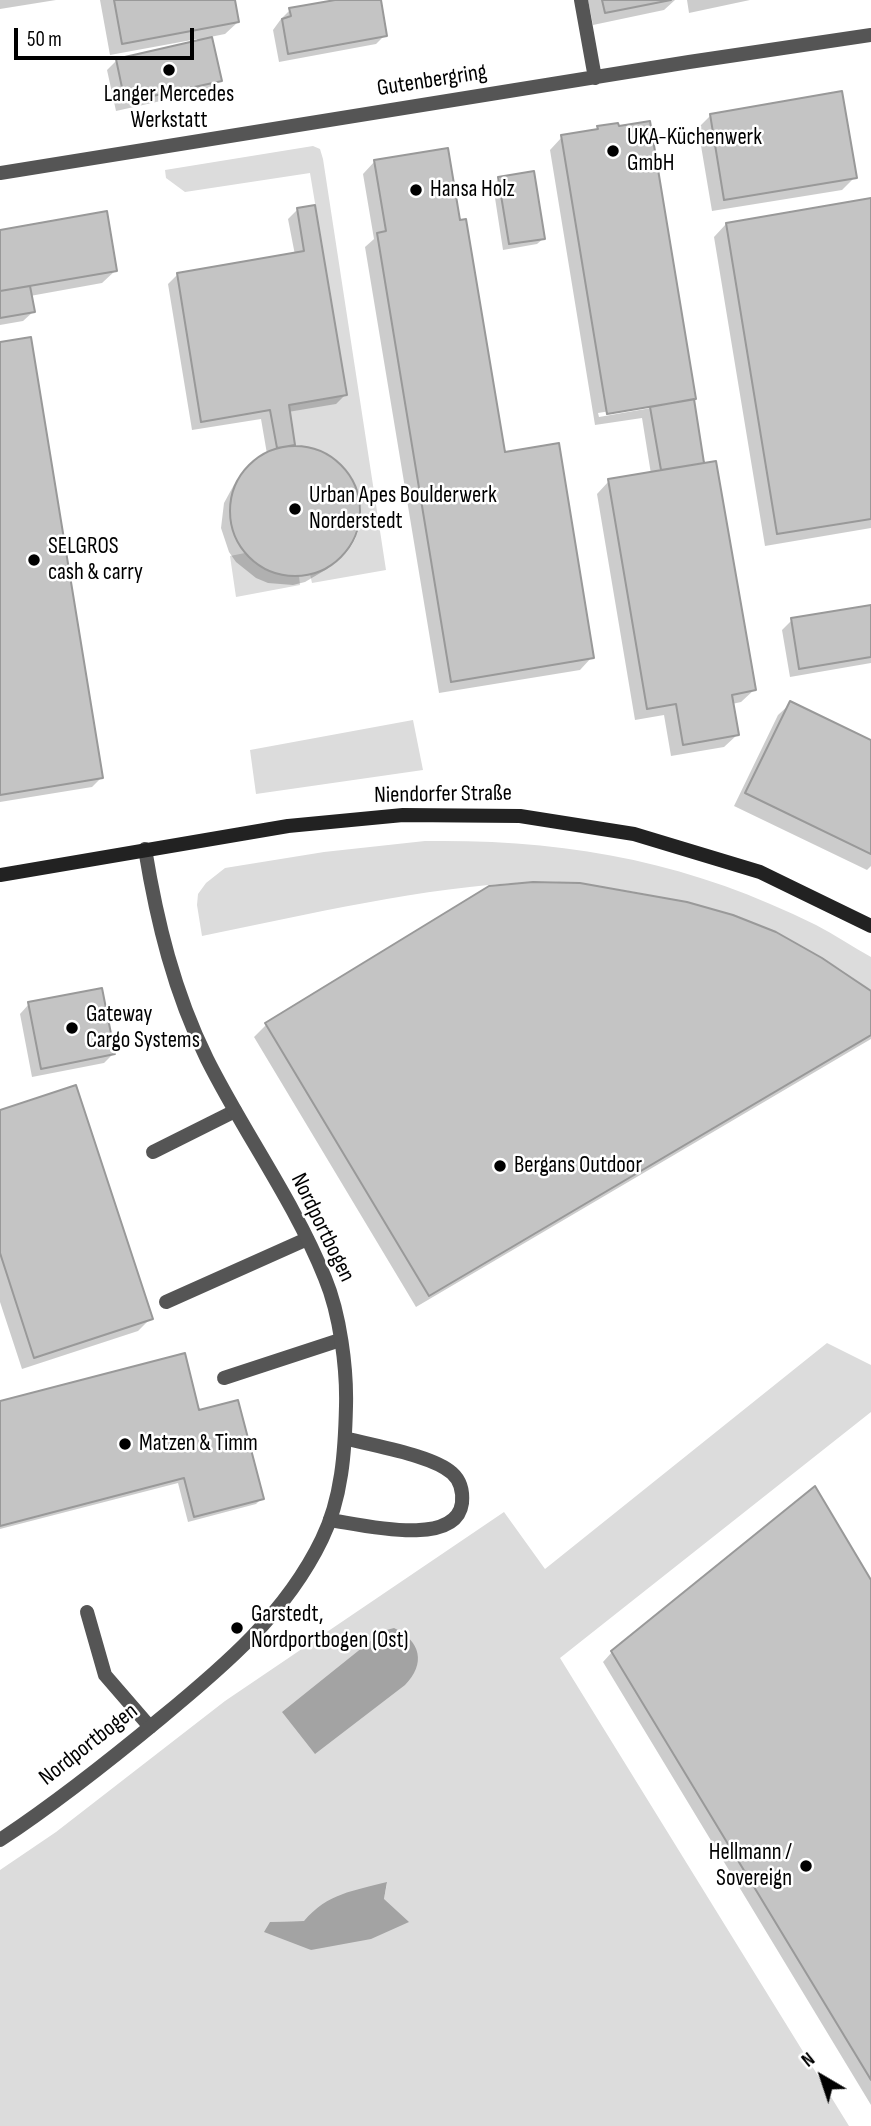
<!DOCTYPE html>
<meta charset="utf-8">
<style>
body{margin:0}
#map{position:relative;width:871px;height:2126px;overflow:hidden;background:#fff;font-family:"Sofia Sans Condensed",sans-serif}
canvas{display:block}
.north{position:absolute;left:787px;top:2042px;width:70px;height:70px;-webkit-text-stroke:5px #fff;paint-order:stroke;rotate:321deg;font-size:19px;font-weight:700;line-height:28px;text-align:center;color:#000}
.north::after{content:'';display:block;margin:auto;width:24px;height:32px;background:#000;clip-path:polygon(50% 0,100% 100%,50% 72%,0 100%)}
.scale{position:absolute;left:14px;top:28px;width:180px;height:32px;box-sizing:border-box;border:4px solid #000;border-top:0;padding-left:9px;font-size:21px;line-height:24px;white-space:nowrap;color:#000;-webkit-text-stroke:5px #fff;paint-order:stroke}
</style>
<div id="map">
<canvas width="871" height="2126"></canvas>
<div class="north">N</div>
<div class="scale">50 m</div>
</div>
<script>
const context = document.querySelector('canvas').getContext('2d');
context.lineJoin = 'round';
function fillPath(path, color) {
  context.fillStyle = color;
  context.fill(path, 'evenodd');
}
function strokePath(path, color, width, dash) {
  context.strokeStyle = color;
  context.lineWidth = width;
  context.lineCap = dash ? 'butt' : 'round';
  context.setLineDash(dash || []);
  context.stroke(path);
}
function label(font, color, halo, rows, align = 'center') {
  context.font = font + ' "Sofia Sans Condensed",sans-serif';
  context.lineWidth = 5;
  context.setLineDash([]);
  context.textBaseline = 'middle';
  context.strokeStyle = halo;
  context.fillStyle = color;
  for (const [text, x, y, turn = 0] of rows) {
    context.save();
    context.translate(x, y);
    context.rotate((+turn || 0) * Math.PI / 180);
    context.textAlign = isNaN(turn) ? turn : align;
    if (halo) context.strokeText(text, 0, 0);
    context.fillText(text, 0, 0);
    context.restore();
  }
}
fillPath(new Path2D(`
 M313,146L320,149L323,159L386,570L312,583L310,574C384,556 376,456 295,445L289,405L347,395L310,173L185,192L166,178L165,170Z
 M245,553C261,568 277,576 299,576L300,585L236,597L230,556Z
 M413,720L423,770L256,794L250,750Z
 M425,841C567,839 688,861 816,925C835,935 853,947 871,957V991C795,932 711,904 617,889C589,885 561,880 532,882C421,887 311,914 202,936L197,905L198,894L206,883L225,868L324,852Z
 M827,1343L871,1365V1412L560,1658L849,2126H0V1870L56,1832L225,1701L504,1512L545,1569ZM387,1883L384,1899L311,1950L270,1922L304,1921Z`), '#dcdcdc');
fillPath(new Path2D(`
 M394,1628C421,1641 426,1664 405,1685L315,1754L282,1712L383,1631Z
 M387,1882L384,1899L409,1922L371,1939L311,1950L264,1932L270,1922L304,1921C328,1893 353,1891 387,1882Z`), '#a3a3a3');
fillPath(new Path2D(`
 M0,0H56L0,9Z
 M100,0H233L238,22L225,34L210,37L220,80L210,90L116,111L107,70L117,60L198,42L197,39L110,55Z
 M341,0H379L385,35L376,44L279,62L273,30L281,19L290,10Z
 M588,0H675L664,10L593,25Z
 M687,0H750L689,13Z
 M711,115L855,177L842,190L712,211L698,128Z
 M598,128L692,401L703,465L754,690L741,702L732,704L737,735L724,747L671,756L664,715L635,720L597,494L609,481L651,474L642,418L595,425L550,150L562,137L594,132ZM655,404L651,408L599,417L598,413Z
 M375,161L592,657L580,670L439,693L365,247L374,239L363,174Z
 M499,179L544,238L537,244L503,250L493,185Z
 M871,200V528L765,546L714,237L726,224Z
 M298,209L345,395L336,404L288,412L294,447L321,452L331,458L349,477L358,500L357,526L353,538L338,559L327,569L305,582L293,585L268,583L256,578L236,562L229,552L221,528L224,503L236,481L267,454L261,419L192,430L168,284L178,274L295,255L288,219Z
 M0,232L115,271L102,283L30,296L33,312L23,321L0,325Z
 M0,344L101,778L92,787L0,802Z
 M871,607V663L790,677L782,630L792,620Z
 M791,703L871,742V866L867,870L734,806L778,715Z
 M871,995V1039L416,1307L254,1037L266,1025Z
 M29,1004L113,1054L104,1063L32,1077L20,1014Z
 M0,1112L151,1318L138,1331L22,1369L0,1302Z
 M0,1403L198,1412L262,1498L256,1504L188,1522L178,1483L0,1529Z
 M871,1583V2105L603,1662L612,1652Z`), '#0003');
const building = new Path2D(`
 M114,0H235L239,22L122,44Z
 M335,0H381L387,36L288,54L282,19L291,16L289,8Z
 M602,0H671L605,13Z
 M212,37L222,81L125,102L116,59Z
 M842,91L857,178L724,200L710,114Z
 M650,121L696,399L607,414L561,135L598,129L597,126L618,123L619,126Z
 M448,148L460,220L466,219L505,452L559,443L594,658L451,682L377,233L386,231L374,160Z
 M534,171L545,239L509,244L498,177Z
 M871,198V519L777,534L726,223Z
 M315,205L347,395L289,405L295,445L277,448L270,410L201,422L177,273L304,251L297,208Z
 M107,211L117,271L0,291V230Z
 M30,286L35,312L0,318V291Z
 M31,337L103,778L0,795V342Z
 M694,399L704,463L661,470L650,407Z
 M230 511a65 65 0 1 1 130 0a65 65 0 1 1-130 0Z
 M716,461L756,690L732,695L739,735L683,745L676,704L647,709L608,479Z
 M871,605V657L799,669L791,618Z
 M790,701L871,740V854L745,793Z
 M533,882L580,883L687,902L733,915L776,932L822,958L871,991V1035L429,1296L265,1023L489,886Z
 M102,988L115,1054L41,1069L28,1002Z
 M76,1085L153,1319L34,1358L0,1253V1110Z
 M185,1353L199,1410L238,1400L264,1499L194,1517L184,1478L0,1526V1401Z
 M815,1486L871,1580V2080L611,1651Z`);
fillPath(building, '#c4c4c4');
strokePath(building, '#999', 2);
strokePath(new Path2D(`
 M153,1152L235,1111
 M166,1302L307,1239
 M224,1378L340,1340
 M330,1520C359,1524 456,1549 462,1503C463,1492 461,1481 452,1473C432,1455 373,1446 345,1438
 M87,1612L105,1675L150,1727`), '#555', 14);
strokePath(new Path2D(`
 M581,0L595,78
 M0,173L689,62L871,35
 M0,1840C56,1803 109,1761 161,1718C223,1667 286,1614 322,1539C342,1498 345,1451 346,1406C347,1368 340,1314 325,1278C294,1201 244,1133 207,1059C174,992 157,922 145,849`), '#555', 14);
strokePath(new Path2D(`
 M0,875L288,826L403,815L520,816L634,834L760,872L871,926`), '#222', 14);
for (const [x, y, r, color] of [
 [169,70,7,"#000"],
 [613,151,7,"#000"],
 [416,190,7,"#000"],
 [295,509,7,"#000"],
 [34,560,7,"#000"],
 [72,1028,7,"#000"],
 [500,1166,7,"#000"],
 [125,1444,7,"#000"],
 [237,1628,7,"#000"],
 [806,1866,7,"#000"]
]) {
  const dot = new Path2D();
  dot.arc(x, y, r, 0, 2 * Math.PI);
  context.fillStyle = color;
  context.fill(dot);
  strokePath(dot, '#fff', 2.5);
}
label('23px', '#000', '#fff', [
 ["Gutenbergring",432,81,-9],
 ["Niendorfer Straße",443,795,-1],
 ["Nordportbogen",322,1228,64],
 ["Nordportbogen",89,1745,-38]
]);
label('23px', '#000', '#fff', [
 ["Langer Mercedes",169,95,"center"],
 ["Werkstatt",169,121,"center"],
 ["UKA-Küchenwerk",627,138],
 ["GmbH",627,164],
 ["Hansa Holz",430,190],
 ["Urban Apes Boulderwerk",309,496],
 ["Norderstedt",309,522],
 ["SELGROS",48,547],
 ["cash & carry",48,573],
 ["Gateway",86,1015],
 ["Cargo Systems",86,1041],
 ["Bergans Outdoor",514,1166],
 ["Matzen & Timm",139,1444],
 ["Garstedt,",251,1615],
 ["Nordportbogen (Ost)",251,1641],
 ["Hellmann /",792,1853,"right"],
 ["Sovereign",792,1879,"right"]
], 'left');
</script>
